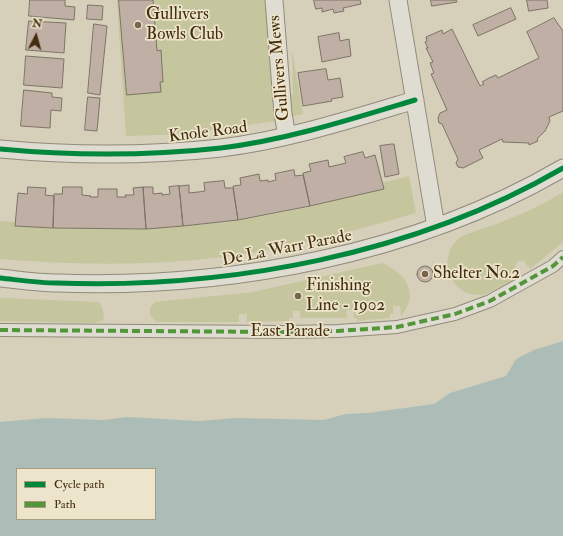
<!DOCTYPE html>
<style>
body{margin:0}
#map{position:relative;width:563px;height:536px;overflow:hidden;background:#d6cfba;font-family:"IM FELL Double Pica",serif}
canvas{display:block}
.legend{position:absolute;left:16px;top:468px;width:140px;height:52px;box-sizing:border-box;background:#ece4cb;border:1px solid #a99b80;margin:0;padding:5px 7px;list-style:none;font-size:12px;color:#442d0f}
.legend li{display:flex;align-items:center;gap:8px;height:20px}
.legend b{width:20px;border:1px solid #a99b80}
.north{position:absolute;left:16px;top:16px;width:40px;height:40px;-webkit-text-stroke:3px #ece4cb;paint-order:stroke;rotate:6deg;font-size:11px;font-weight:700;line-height:16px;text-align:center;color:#442d0f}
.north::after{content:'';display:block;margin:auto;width:14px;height:18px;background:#442d0f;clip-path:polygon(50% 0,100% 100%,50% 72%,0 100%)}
</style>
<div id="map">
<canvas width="563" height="536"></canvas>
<ul class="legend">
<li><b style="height:5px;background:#00873e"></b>Cycle path</li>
<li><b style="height:5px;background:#539639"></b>Path</li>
</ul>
<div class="north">N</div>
</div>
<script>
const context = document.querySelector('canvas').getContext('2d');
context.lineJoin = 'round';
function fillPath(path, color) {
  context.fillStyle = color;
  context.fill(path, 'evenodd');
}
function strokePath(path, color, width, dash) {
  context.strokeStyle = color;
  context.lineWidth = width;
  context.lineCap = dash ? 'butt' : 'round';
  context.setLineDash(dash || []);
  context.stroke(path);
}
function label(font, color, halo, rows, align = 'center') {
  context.font = font + ' "IM FELL Double Pica",serif';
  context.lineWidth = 3.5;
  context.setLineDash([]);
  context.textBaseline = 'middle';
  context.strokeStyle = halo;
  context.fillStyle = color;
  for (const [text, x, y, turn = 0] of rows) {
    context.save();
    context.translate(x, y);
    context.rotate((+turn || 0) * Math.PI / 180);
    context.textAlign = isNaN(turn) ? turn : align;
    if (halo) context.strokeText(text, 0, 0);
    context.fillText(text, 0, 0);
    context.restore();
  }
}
fillPath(new Path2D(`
 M117,0H266L275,121L185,134L126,136Z
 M292,50L303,114L290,117L288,100L293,93Z
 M409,176L416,213C353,231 289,249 224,257C149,266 75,265 0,259V221L16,222V226C90,230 164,231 238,220C287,213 335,201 383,189L382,183Z
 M563,192V242L530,269L524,261H518L515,266L522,276C511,281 492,294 480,295C451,296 437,260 457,240C463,234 485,228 494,225C517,216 542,206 563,192Z
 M382,263C406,273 420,294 401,316L400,306H393V314H390V318L357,321V318H354L353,310H346L347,318H300V311H293V318H289V321L247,322V314H239V322H156L150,315V308L155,302L253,292Z
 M2,298L99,302C103,309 105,312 103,321L95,323L0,321V299Z`), '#c5c59e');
fillPath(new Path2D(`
 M563,341V536H0V422L46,418L104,420L127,417L198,421L237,418L323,420L346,414L368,413L434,404L450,393L506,376L516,359L534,350ZM17,469H155V519H17Z`), '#acbdb8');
const building = new Path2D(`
 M30,0H65V6L75,7L74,20L29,16Z
 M119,0H153L157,51L161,50L163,82H160L161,92L127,95Z
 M314,0H360L361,4L343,8L344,11L334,13L333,9L322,12V8L316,9Z
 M431,0H456L457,2L432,6Z
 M527,0H547L548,8L529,11Z
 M88,5L103,6L102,20L87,19Z
 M511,8L516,19L478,36L473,25Z
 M554,18L563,31V111L549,117L550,121L545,131L537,139L538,141L529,145V143L503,142L502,139L479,150L483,158L463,168L458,167L456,163L458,159L442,124L439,123L438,118L440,113L447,110L431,74L434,73L430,63L433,62L426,48H428L425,42L427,41L426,37L442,30L443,34L452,29L480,86L484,84L482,82L489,78L496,75L498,78L539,58L527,32Z
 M29,21L66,23L64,53L26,50Z
 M94,24L107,26L100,95L88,93Z
 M339,33L340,41L349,39L351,56L322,62L318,37Z
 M26,56L64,59L62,88L24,85Z
 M326,69L328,80L340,78L343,97L331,99L332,101L303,106L298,73Z
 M24,90L52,93V97L62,98L61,111L51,110L50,128L21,126Z
 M88,97L100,98L97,131L85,130Z
 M392,144H394L399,174L385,177L380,146Z
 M363,152L365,158L375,155L384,189L310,206L303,173L311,171L309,164L328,160L329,167L346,163L344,157Z
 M294,170L295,176L303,175L310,206L238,220L233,186L241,185L240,178L259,174L260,181L268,180V182L276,180L275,174Z
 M224,181L225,188H233L238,220L183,226L179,186L189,185V193L198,192L205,191L204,183Z
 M179,186L183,226L146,229L143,187H153V194L162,193V195L170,194L169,187Z
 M28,187L46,188L45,195L54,196L53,228L15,226L18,193L27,194Z
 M63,187H82V195L91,196L90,197H98V189H117V197H126L125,195H134L133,188L143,187L146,229L53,228L54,194H62Z
 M417 274a8 8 0 1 1 16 0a8 8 0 1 1-16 0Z`);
fillPath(building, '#c0afa4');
strokePath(building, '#7c7565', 1);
const pedestrian = new Path2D(`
 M0,330L285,332L338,331L397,327L455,314L490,301L553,266L563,257`);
const minor = new Path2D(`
 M274,0L283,114L287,136
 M398,0L436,227
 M0,149C74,156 147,156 221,148C287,140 352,119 415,100
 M0,278C19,280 38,283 57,283C228,289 414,255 563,168`);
strokePath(pedestrian, '#928b7b', 14);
strokePath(minor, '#928b7b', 19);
strokePath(pedestrian, '#dfdcd2', 12);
strokePath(minor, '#dfdcd2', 17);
strokePath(new Path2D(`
 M0,330L285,332L338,331L397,327L455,314L490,301L553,266L563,257`), '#539639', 4, [8, 4]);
strokePath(new Path2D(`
 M0,149C74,156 147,156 221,148C287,140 352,119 415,100
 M0,278C19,280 38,283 57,283C228,289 414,255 563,168`), '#00873e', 5);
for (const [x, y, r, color] of [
 [138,25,4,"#77664b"],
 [425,274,4,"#77664b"],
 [298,296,4,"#77664b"]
]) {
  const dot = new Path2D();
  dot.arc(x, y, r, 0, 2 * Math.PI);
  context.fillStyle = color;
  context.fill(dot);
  strokePath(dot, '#ece4cb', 1.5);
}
label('17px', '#442d0f', '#ece4cb', [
 ["Gullivers",146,15],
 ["Bowls Club",146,35],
 ["Shelter No.2",433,274],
 ["Finishing",306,286],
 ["Line - 1902",306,306]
], 'left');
label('17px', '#442d0f', '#ece4cb', [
 ["Gullivers Mews",280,68,-95],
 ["Knole Road",208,133,-7],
 ["De La Warr Parade",287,249,-11],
 ["East Parade",290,332]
]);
</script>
